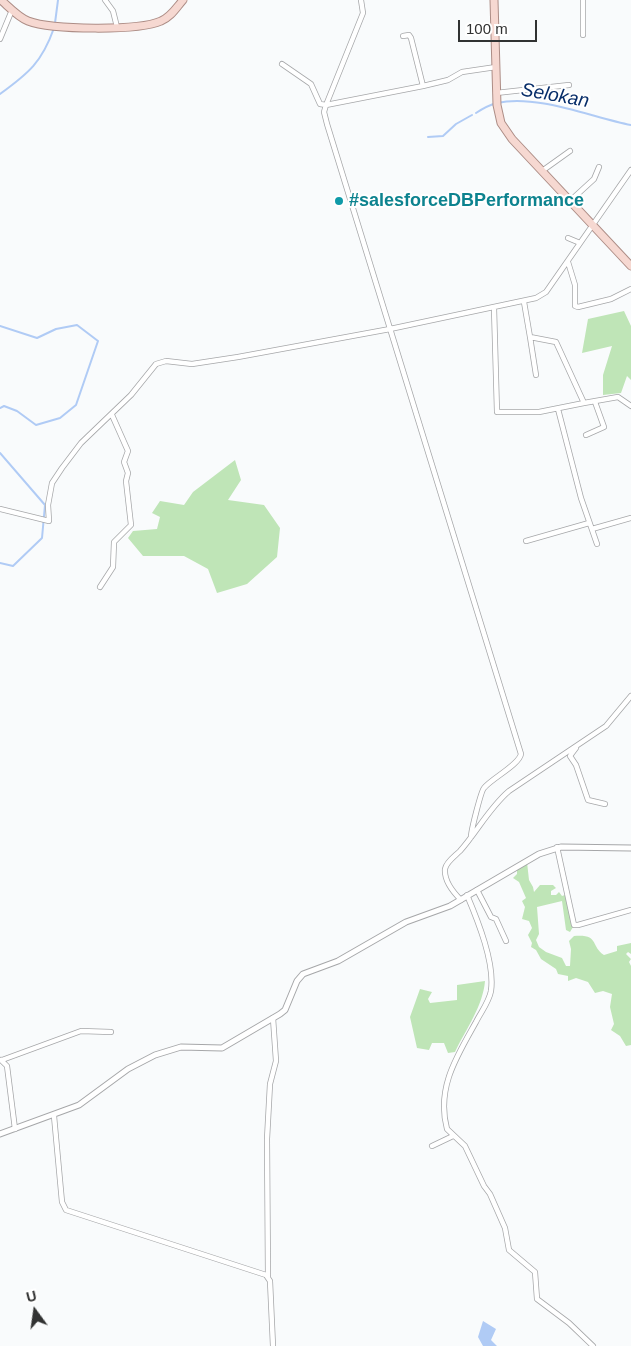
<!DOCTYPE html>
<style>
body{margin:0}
#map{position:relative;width:631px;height:1346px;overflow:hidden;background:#f9fbfc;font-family:Arial,sans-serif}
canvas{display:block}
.north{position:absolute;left:10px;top:1286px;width:50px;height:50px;-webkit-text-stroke:4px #fff;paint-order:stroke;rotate:346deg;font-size:14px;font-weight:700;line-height:20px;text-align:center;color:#313232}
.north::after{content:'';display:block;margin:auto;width:18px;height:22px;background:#313232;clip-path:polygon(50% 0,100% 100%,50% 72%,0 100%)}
.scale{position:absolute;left:458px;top:20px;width:79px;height:22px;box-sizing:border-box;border:2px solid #313232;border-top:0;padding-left:6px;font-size:15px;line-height:18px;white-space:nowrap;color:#313232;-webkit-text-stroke:4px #fff;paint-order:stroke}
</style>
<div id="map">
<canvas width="631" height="1346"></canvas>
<div class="north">U</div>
<div class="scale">100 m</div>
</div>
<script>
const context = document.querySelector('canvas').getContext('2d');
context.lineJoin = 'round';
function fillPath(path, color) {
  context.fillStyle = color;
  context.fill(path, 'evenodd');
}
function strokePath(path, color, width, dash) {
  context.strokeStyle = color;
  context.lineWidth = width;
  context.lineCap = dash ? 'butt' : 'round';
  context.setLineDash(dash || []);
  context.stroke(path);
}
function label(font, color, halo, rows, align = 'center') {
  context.font = font + ' Arial,sans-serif';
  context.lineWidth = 4;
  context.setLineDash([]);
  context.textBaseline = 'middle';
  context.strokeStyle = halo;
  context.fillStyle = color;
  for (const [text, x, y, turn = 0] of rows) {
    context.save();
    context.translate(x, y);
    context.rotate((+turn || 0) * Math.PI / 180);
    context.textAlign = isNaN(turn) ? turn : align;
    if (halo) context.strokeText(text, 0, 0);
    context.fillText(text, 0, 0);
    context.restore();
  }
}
fillPath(new Path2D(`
 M624,311L631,326V380L627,376L621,393L603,395V375L612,346L582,353L588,319Z
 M235,460L241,480L228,500L264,505L280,528L277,557L247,584L217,593L208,569L184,556H143L128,538L133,531L157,529L160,517L152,513L160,501L184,505L193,492Z
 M527,862L529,880L533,887L534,892L540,885H553L556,888L551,891V895H556L559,892L562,896L565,895L573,927L570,932L566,930L562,901L537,907L539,934L536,940L539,947L546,952L562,958L566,966H570L571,949L569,941L574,936C600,934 590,946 604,955L617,951V946L631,943V954L628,952L626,954L631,959L629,962L631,966V1045L626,1046L620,1036L611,1030L614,1024L610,1007L612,994L603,991L595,993L588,982L576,978L568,981V976L558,974L556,969L541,959L536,950L531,947L532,943L528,935L532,928L529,921L522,919L525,907L522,901L526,898L519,882L513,878L517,874V869Z
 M485,981C483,1006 466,1029 455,1052L448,1053L444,1043H432L429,1050L417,1048L410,1017L420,989L432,992L428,999L430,1003L457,1000V985Z`), '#bfe5b7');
fillPath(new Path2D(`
 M483,1321L496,1329L491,1340L497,1346H483L478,1337Z`), '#b0cbf5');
strokePath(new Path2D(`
 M55,23L58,0
 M0,94C29,73 42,62 54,28
 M476,113C482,109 489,105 497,103C537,94 591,117 631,125
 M428,137L443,136L456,124L472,115
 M0,326L37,338L56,329L77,325L98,341L76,405L60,418L36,425L17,411L4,406L0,408
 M0,453L45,505L42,538L13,566L0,563`), '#b0cbf5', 2);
const minor = new Path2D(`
 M105,0L113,11L117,27
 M361,0L363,13L326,105L324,112L327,124L521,754C519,765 492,778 484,788C481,791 471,831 471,837
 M583,35V0
 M403,36L409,35L411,38L423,86
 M0,39L12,10
 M282,64L311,84L320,104L326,105L423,86L448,80L462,72L496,67
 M496,93L569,85
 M542,171L570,151
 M570,201L594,179L599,167
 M568,238L580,243
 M568,262L575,285V306L578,307L611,299L631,289
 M494,308L497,412H539L584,403L556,342L530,337L524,302
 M530,337L536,375
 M584,403L618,397L631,406
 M558,409L581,498L597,544
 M586,435L604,427L595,402
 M0,509L49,521L48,505L52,483L62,468L81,443L131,395L156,364L166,361L192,364L238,357L390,329L536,298L546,292L631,170
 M592,529L631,518
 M526,541L589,523
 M100,587L113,567L114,542L131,525L126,481L128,473L124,462L128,451L112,415
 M576,748L570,756L576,765L588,800L605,804
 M557,847L574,925H578L631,910
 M477,890L491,917L496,919L506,941
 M467,895C478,921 495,963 491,991C489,1002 481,1012 476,1022C457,1056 436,1088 447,1129L465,1146L484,1186L490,1194L505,1228L509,1250L535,1272L537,1299L569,1323L593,1346
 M461,900C453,892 444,880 445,869C446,862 455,856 460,851C477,832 489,808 509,791L606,726L631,696
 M1,1060L7,1066L15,1129
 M2,1060L81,1031L111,1032
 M54,1116L62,1202L66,1210L266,1275L270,1281L273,1346
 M432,1146L453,1136
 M268,1278L267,1139L270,1084L276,1061L273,1018`);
const tertiary = new Path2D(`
 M0,1134L79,1105L128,1069L155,1055L181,1047L222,1048L280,1014L285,1010L297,981L303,974L338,961L406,922L450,906L539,854L561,847L631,848`);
const primary = new Path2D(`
 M1,0C10,8 18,17 28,21C52,30 139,31 161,21C171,17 176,8 183,0
 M494,0L497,105L501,123L512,139L631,266`);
strokePath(minor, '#a6a7a9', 6);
strokePath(tertiary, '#a6a7a9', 7);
strokePath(primary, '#ad8d86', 9);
strokePath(minor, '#fff', 4.5);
strokePath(tertiary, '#fff', 5);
strokePath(primary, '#f6d8d1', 7);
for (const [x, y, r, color] of [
 [339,201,5,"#0f9aa8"]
]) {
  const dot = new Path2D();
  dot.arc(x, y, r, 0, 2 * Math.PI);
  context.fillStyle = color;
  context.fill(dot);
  strokePath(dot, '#fff', 2);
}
label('bold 18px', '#0d838f', '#fff', [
 ["#salesforceDBPerformance",349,201]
], 'left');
label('italic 19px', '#072d69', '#fff', [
 ["Selokan",555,96,10]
]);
</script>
